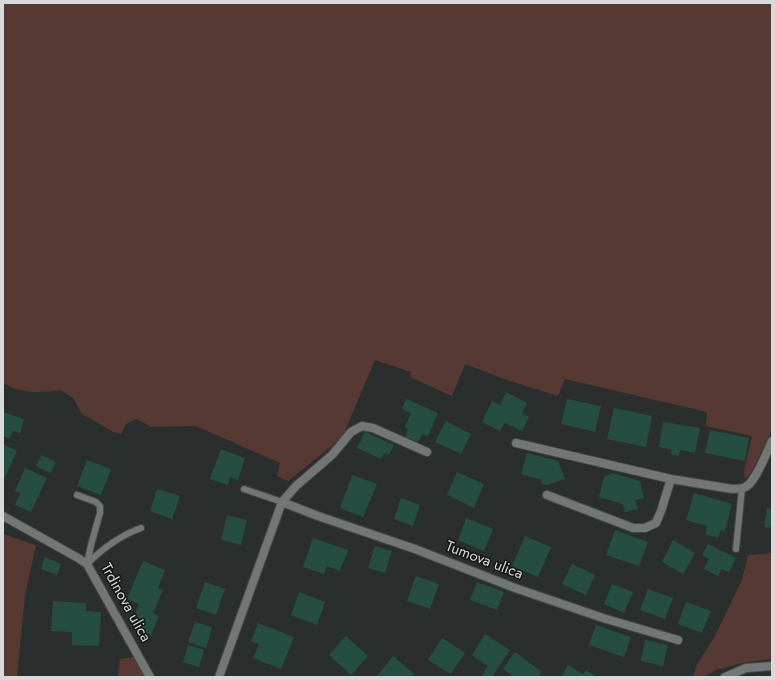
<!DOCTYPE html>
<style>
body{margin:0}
#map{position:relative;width:775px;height:680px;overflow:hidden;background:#2a2f2d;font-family:Jost,sans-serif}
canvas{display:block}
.frame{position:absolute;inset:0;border:4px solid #d7dad9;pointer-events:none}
</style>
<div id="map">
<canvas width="775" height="680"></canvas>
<div class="frame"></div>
</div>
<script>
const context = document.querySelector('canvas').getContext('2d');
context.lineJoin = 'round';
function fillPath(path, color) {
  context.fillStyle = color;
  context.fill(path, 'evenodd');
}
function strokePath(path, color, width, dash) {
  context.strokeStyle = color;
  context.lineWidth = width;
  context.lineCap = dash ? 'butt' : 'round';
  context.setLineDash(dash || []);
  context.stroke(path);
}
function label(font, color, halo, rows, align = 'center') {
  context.font = font + ' Jost,sans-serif';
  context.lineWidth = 3;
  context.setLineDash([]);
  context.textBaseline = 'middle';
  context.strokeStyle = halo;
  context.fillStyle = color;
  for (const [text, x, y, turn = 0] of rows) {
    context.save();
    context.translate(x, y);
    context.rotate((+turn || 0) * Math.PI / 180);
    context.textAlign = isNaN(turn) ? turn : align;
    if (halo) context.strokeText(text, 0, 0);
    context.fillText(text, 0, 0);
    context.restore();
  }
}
fillPath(new Path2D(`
 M3,3H772V430L751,473L745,479L744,472L752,436L706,426L707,412L565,379L558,396L504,379L465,364L452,396L410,377L411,372L375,360L344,433L334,444L288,481L277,476L280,463L196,426L151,427L137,419L126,424L121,434L113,432L81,413L74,399L61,390C40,393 22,394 3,383Z
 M3,534L36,545L25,595L17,677H3Z
 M772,553V659L742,663L716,670L704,677H693L696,666L715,636L742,580L748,555Z
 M133,657L145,677H118L120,659Z`), '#573934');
fillPath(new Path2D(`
 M506,392L527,403L522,413L529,417L522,431L505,423L500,431L482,422L492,401L500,405Z
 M406,399L438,413L428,436L422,434L418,442L405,437L408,429L405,427L411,413L402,409Z
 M567,399L601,406L595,432L561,424Z
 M614,408L652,416L646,447L607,439Z
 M3,412L24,419L20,433L13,431L10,439L3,436Z
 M446,421L471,434L461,454L435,442Z
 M663,422L700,428L695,453L680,450L679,456L671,455L672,450L659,447Z
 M710,430L749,438L745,461L705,453Z
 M365,432L394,445L389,455L384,453L381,459L357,448Z
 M3,444L17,451L5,477L3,476Z
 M221,449L245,458L238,480L230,477L228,485L210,479Z
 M527,453L558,461L565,479L547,485L541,484L542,480L521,474Z
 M42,455L56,462L50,473L36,466Z
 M87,460L111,469L101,495L77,486Z
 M25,468L47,478L31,512L15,505L20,493L15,491Z
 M457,472L484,484L474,508L447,495Z
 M612,473L640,481L644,498L635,500L638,509L625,512L623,504L599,497L604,477Z
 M352,475L377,484L363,517L340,508Z
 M157,489L180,496L172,519L150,511Z
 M694,493L732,504L725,531L721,530L718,538L705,534L707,526L686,520Z
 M401,498L420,505L413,526L394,519Z
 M767,508L772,509V528L764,527Z
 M227,515L247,520L241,545L221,540Z
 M466,518L493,529L484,551L458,540Z
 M615,530L648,542L639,566L606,555Z
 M525,536L551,547L538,577L512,566Z
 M313,538L348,550L340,571L327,566L324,574L303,567Z
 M673,540L695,553L683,574L662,562Z
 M708,544L736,558L729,572L722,569L718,576L704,569L709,559L702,555Z
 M375,546L392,551L385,573L368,568Z
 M45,557L61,564L57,575L41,569Z
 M143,561L165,570L158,588L163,590L153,613L159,616L151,635L130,626L139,604L127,599Z
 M572,564L595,575L586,595L562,584Z
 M416,576L439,584L430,609L407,601Z
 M205,582L225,589L216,615L196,608Z
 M477,582L504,592L497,610L470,600Z
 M612,584L633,592L624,613L604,604Z
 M648,589L673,598L665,619L640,610Z
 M299,592L325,602L317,625L291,615Z
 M53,601L86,603V611L101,612L99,646L72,645V632L51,631Z
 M686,602L711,611L702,633L678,624Z
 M195,622L212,627L206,648L188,642Z
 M258,623L294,637L281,669L253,658L259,644L251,641Z
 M596,625L631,637L624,657L589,645Z
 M485,634L510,650L492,677H485L482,675L488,666L472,655Z
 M346,636L368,656L351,675L329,655Z
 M442,638L465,653L451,674L428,660Z
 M645,640L668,645L663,666L641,661Z
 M188,645L204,650L199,667L183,662Z
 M515,652L542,672L538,677H514L503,669Z
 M393,656L414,674L412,677H376Z
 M568,665L583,674L586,670L595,676L594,677H561Z`), '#264d42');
const lane = new Path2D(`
 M244,489L282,502
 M77,495L96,502L100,506V513L91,545L87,564
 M736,549L742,488
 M87,564C102,549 122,535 141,528`);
const street = new Path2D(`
 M516,443L671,479L732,489C737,489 743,489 747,486C756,480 767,452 772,441
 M547,495L633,528H645L656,523L661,511L671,479
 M282,502L318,516L415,549L515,588L603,618L678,640
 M3,516L78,558L87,564L150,677
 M219,677L282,502L296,486L332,455L351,432L362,426L373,428L427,452
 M725,677L746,668L772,666`);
strokePath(lane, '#454a48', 8);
strokePath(street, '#454a48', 10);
strokePath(lane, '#727775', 6);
strokePath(street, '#727775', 8);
label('15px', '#d7dad9', '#141615', [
 ["Tumova ulica",484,561,21],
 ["Trdinova ulica",125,603,61]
]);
</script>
